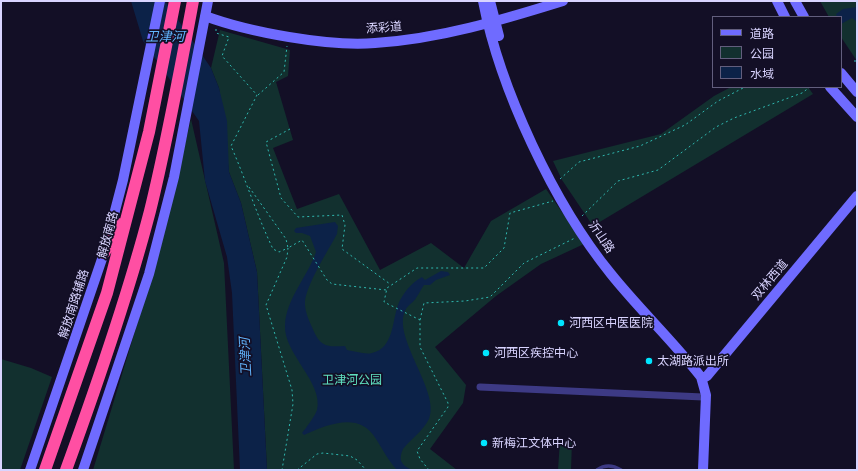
<!DOCTYPE html>
<meta charset="utf-8">
<style>
body{margin:0}
#map{position:relative;width:858px;height:471px;overflow:hidden;background:#130f26;font-family:Cabin,"Noto Sans SC",sans-serif}
canvas{display:block}
.frame{position:absolute;inset:0;border:2px solid #d9d4ff;pointer-events:none}
.legend{position:absolute;left:712px;top:16px;width:130px;height:72px;box-sizing:border-box;background:#130f26;border:1px solid #625e7d;margin:0;padding:5px 7px;list-style:none;font-size:12px;color:#d9d4ff}
.legend li{display:flex;align-items:center;gap:8px;height:20px}
.legend b{width:20px;border:1px solid #625e7d}
</style>
<div id="map">
<canvas width="858" height="471"></canvas>
<div class="frame"></div>
<ul class="legend">
<li><b style="height:5px;background:#6f6bff"></b>道路</li>
<li><b style="height:11px;background:#12302f"></b>公园</li>
<li><b style="height:11px;background:#0c2248"></b>水域</li>
</ul>
</div>
<script>
const context = document.querySelector('canvas').getContext('2d');
context.lineJoin = 'round';
function fillPath(path, color) {
  context.fillStyle = color;
  context.fill(path, 'evenodd');
}
function strokePath(path, color, width, dash) {
  context.strokeStyle = color;
  context.lineWidth = width;
  context.lineCap = dash ? 'butt' : 'round';
  context.setLineDash(dash || []);
  context.stroke(path);
}
function label(font, color, halo, rows, align = 'center') {
  context.font = font + ' Cabin,"Noto Sans SC",sans-serif';
  context.lineWidth = 3.5;
  context.setLineDash([]);
  context.textBaseline = 'middle';
  context.strokeStyle = halo;
  context.fillStyle = color;
  for (const [text, x, y, turn = 0] of rows) {
    context.save();
    context.translate(x, y);
    context.rotate((+turn || 0) * Math.PI / 180);
    context.textAlign = isNaN(turn) ? turn : align;
    if (halo) context.strokeText(text, 0, 0);
    context.fillText(text, 0, 0);
    context.restore();
  }
}
fillPath(new Path2D(`
 M820,1H857V61L841,37V17H829Z
 M220,30L290,50L288,76L276,82L293,140L273,148L297,209L339,194L380,270L431,243L464,268L491,221L546,189L584,244L541,264L496,296L435,347L466,385L463,403L430,449L457,470H267L257,272L241,203L229,172L219,88L211,68Z
 M731,87H808L813,94L593,226L562,180L553,161L661,134L714,96Z
 M191,119L224,263L234,470H93L162,242Z
 M1,359L31,368L52,377L20,470H1Z
 M560,440L572,441L571,470H558Z`), '#12302f');
fillPath(new Path2D(`
 M131,1H165L211,68L219,88L227,121L229,172L241,203L257,272L267,470H240L232,293L227,257L205,181L199,121L143,41Z
 M857,7V22L852,18L841,24V17H837L836,14L843,9Z
 M335,222L338,226L337,234C329,249 304,288 305,304C305,311 309,321 312,327C320,347 326,347 345,346L347,350C355,351 365,355 372,353C394,348 392,321 398,305C402,294 412,282 422,277L425,280L441,271L448,272L450,275L436,280L430,285H424C421,289 419,294 416,298C414,302 408,305 406,309C390,336 441,391 429,419C423,431 411,439 403,449C398,460 401,465 412,470H397C388,460 383,450 376,439C360,411 328,424 304,435L302,433C306,428 315,416 317,410C324,383 283,353 285,325C286,299 308,276 316,252L310,236L302,233H296L294,231L296,228Z`), '#0c2248');
strokePath(new Path2D(`
 M216,29V33L229,37L222,56L257,95L231,146C246,180 257,216 273,249L279,252L288,248L287,257L266,305L292,390L293,404L282,470
 M854,61H857
 M258,95L284,72L287,46
 M290,129L266,142L281,198L298,217L342,215L345,225L342,249L390,284
 M560,179L579,162L640,146L685,125L718,101L745,87
 M249,187L286,239L288,248L302,240L327,280L332,284L386,290
 M582,216L618,181L658,170L716,127L734,118L802,93L810,87
 M420,320L424,303L465,301L490,297L524,263L575,238
 M297,470L317,454L323,453L350,456L357,460L366,470
 M429,470L420,459L417,451L448,407V403L420,347V320L384,302L387,288L417,268H484L504,248L510,213L553,201`), '#2fb8b0', 1, [2, 3]);
strokePath(new Path2D(`
 M597,470C605,464 613,465 621,470`), '#3d3a85', 3.5);
strokePath(new Path2D(`
 M480,387L703,397`), '#3d3a85', 7);
strokePath(new Path2D(`
 M483,1C500,89 554,204 611,274C639,309 673,341 701,377L706,395L703,470
 M490,1L499,36
 M777,1L785,17
 M795,1L804,17
 M205,16C248,32 329,47 375,43C439,39 502,20 563,1
 M841,73L857,92
 M830,87L857,117
 M702,379L707,376L857,196
 M30,470L104,253L123,180L160,1
 M83,470L149,274L174,177L208,1`), '#6f6bff', 10);
strokePath(new Path2D(`
 M104,253L121,224
 M45,470L107,293L149,132L175,1
 M66,470C97,385 127,299 150,211C167,142 180,71 193,1`), '#ff4fa3', 12);
for (const [x, y, r, color] of [
 [561,323,4,"#00e5ff"],
 [486,353,4,"#00e5ff"],
 [649,361,4,"#00e5ff"],
 [484,443,4,"#00e5ff"]
]) {
  const dot = new Path2D();
  dot.arc(x, y, r, 0, 2 * Math.PI);
  context.fillStyle = color;
  context.fill(dot);
  strokePath(dot, '#130f26', 1.5);
}
label('12px', '#d9d4ff', '#130f26', [
 ["添彩道",384,28,-4],
 ["解放南路",108,235,-75],
 ["沂山路",601,237,56],
 ["双林西道",770,280,-50],
 ["解放南路辅路",74,304,-72]
]);
label('12px', '#d9d4ff', '#130f26', [
 ["河西区中医医院",569,323],
 ["河西区疾控中心",494,353],
 ["太湖路派出所",657,361],
 ["新梅江文体中心",492,443]
], 'left');
label('12px', '#5fe0c0', '#130f26', [
 ["卫津河公园",352,380]
]);
label('italic 13px', '#62b6ff', '#130f26', [
 ["卫津河",165,37],
 ["卫津河",246,357,-93]
]);
</script>
